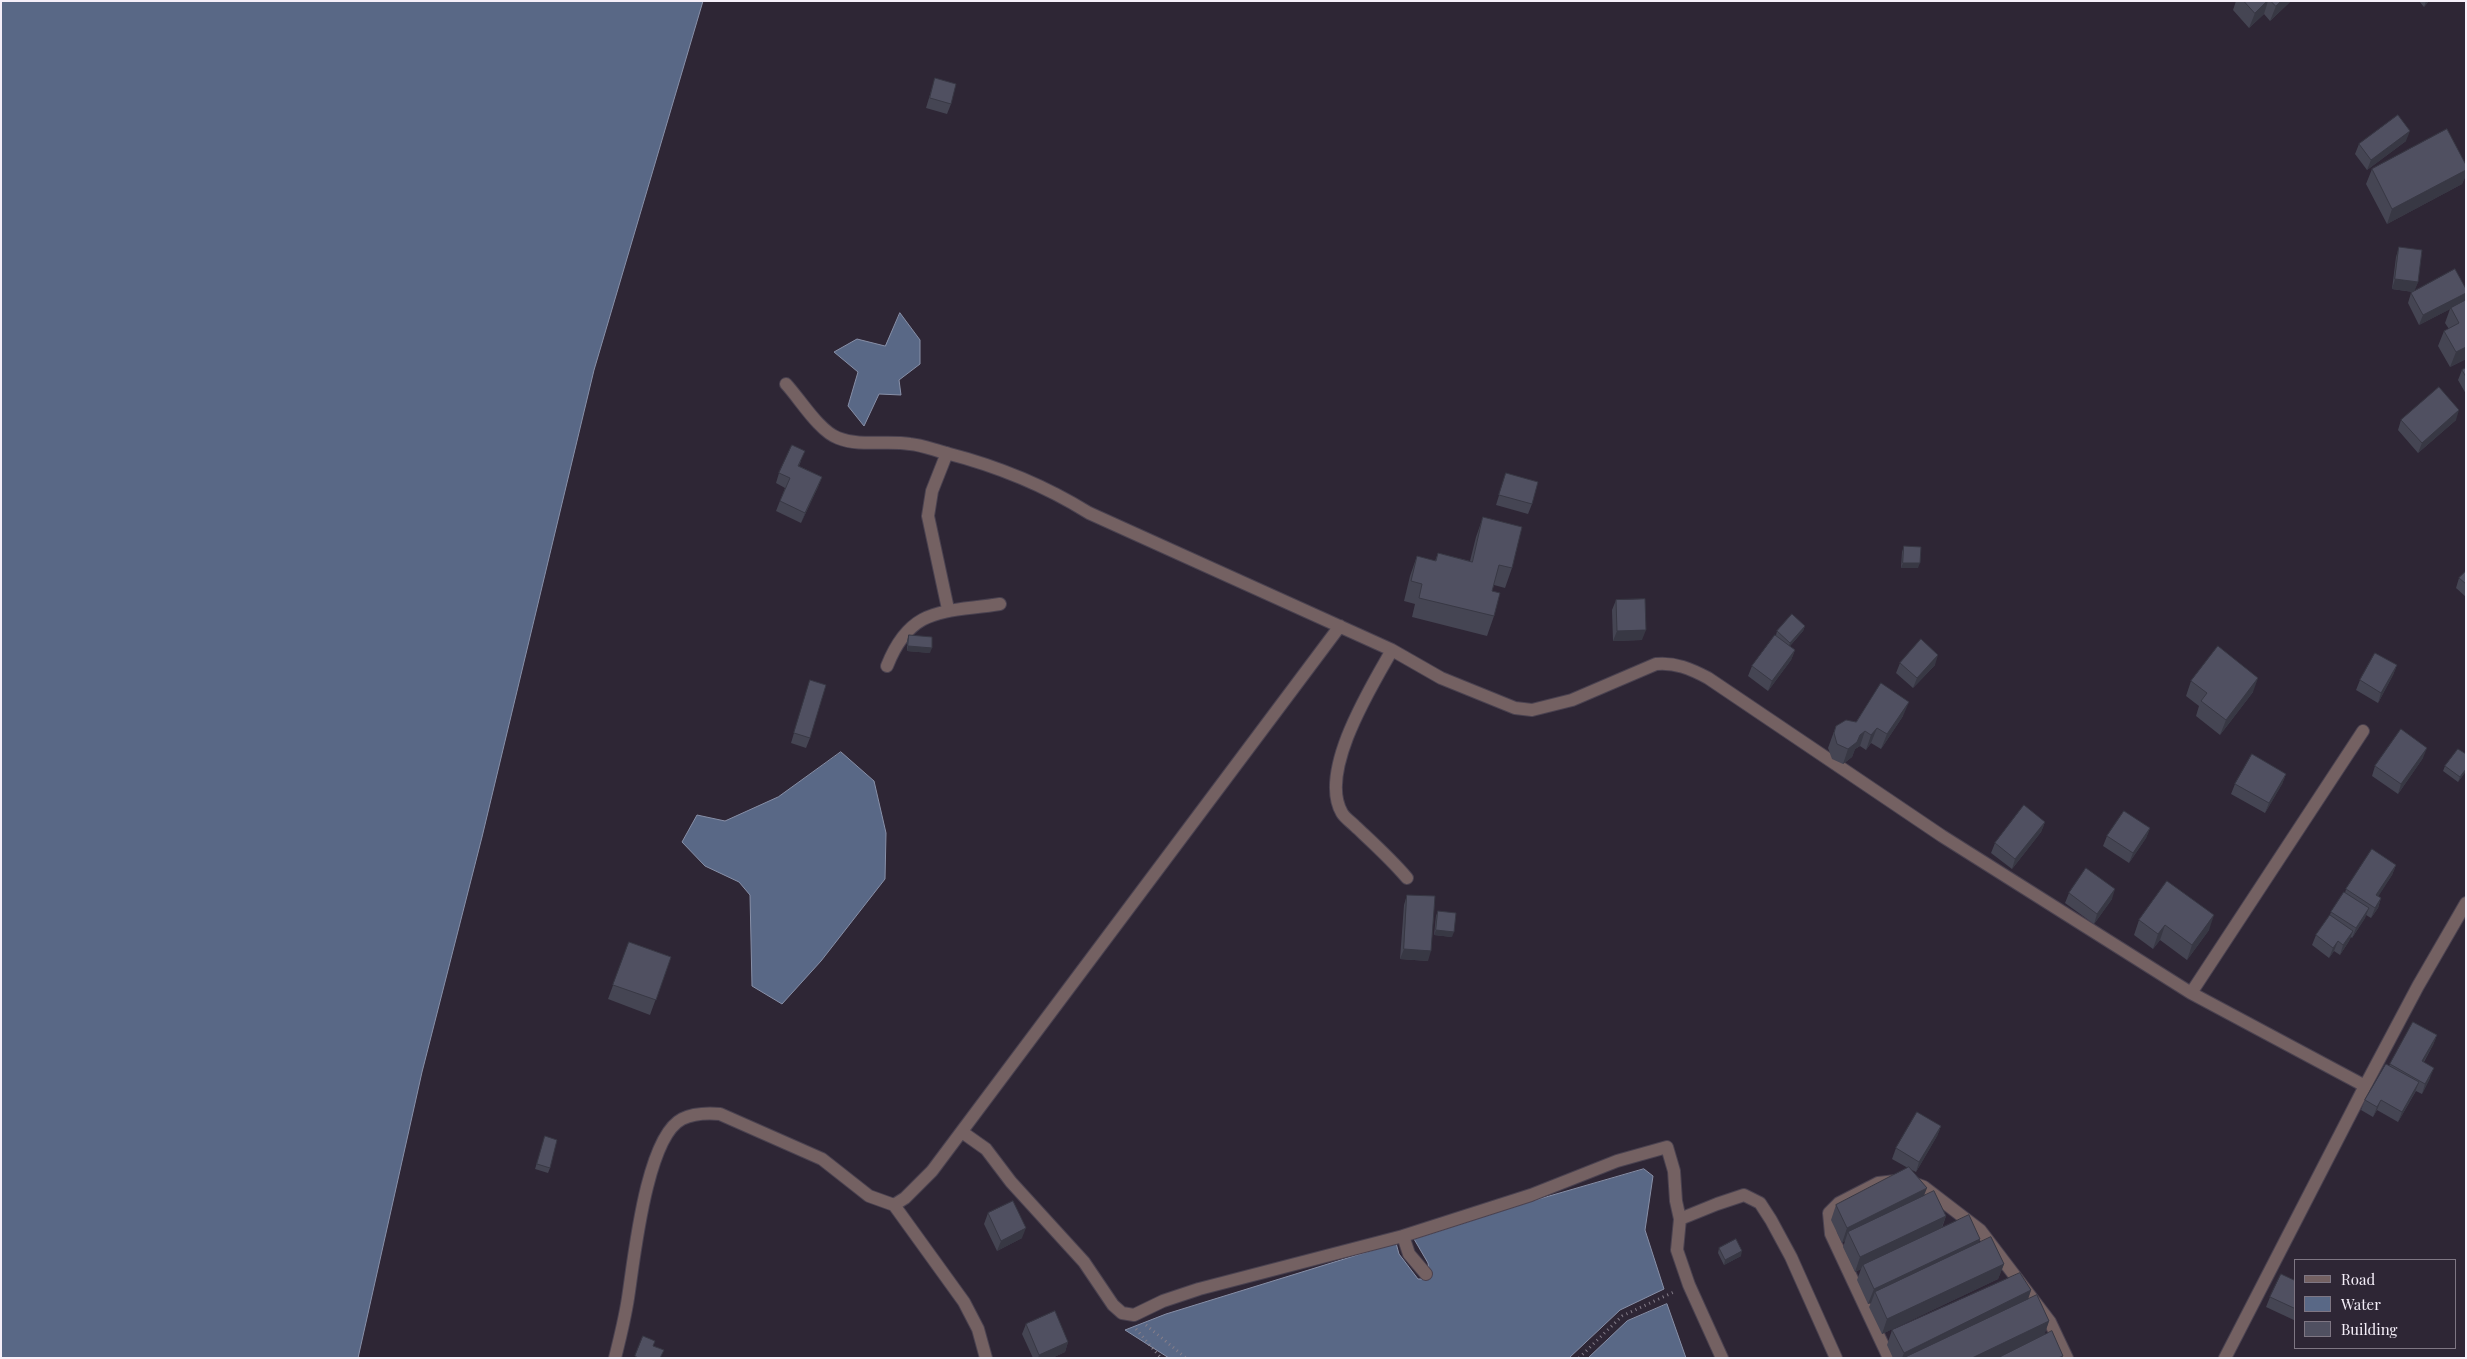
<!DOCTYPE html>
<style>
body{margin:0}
#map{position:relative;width:2467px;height:1359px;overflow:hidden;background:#2e2635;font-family:"Playfair Display",serif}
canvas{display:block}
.frame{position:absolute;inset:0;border:2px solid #f5eff9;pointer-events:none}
.legend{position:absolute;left:2294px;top:1259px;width:162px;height:90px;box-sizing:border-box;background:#2e2635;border:1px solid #7e7683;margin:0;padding:6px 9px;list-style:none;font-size:15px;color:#f5eff9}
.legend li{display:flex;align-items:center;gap:10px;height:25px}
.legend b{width:25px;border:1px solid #7e7683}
</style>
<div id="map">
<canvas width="2467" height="1359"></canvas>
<div class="frame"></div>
<ul class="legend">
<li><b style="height:6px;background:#746162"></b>Road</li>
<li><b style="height:14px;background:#596886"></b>Water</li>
<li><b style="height:14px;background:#505061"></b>Building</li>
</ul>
</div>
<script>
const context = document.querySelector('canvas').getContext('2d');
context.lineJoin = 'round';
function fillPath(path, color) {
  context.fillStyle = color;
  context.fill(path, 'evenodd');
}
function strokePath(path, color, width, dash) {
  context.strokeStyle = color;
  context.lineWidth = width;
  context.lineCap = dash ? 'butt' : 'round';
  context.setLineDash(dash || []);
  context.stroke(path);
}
const water = new Path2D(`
 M1,1H703L594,370L482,837L422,1072L358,1358H1Z
 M900,313L920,340V364L899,380L901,395L879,394L864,426L848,406L858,372L834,352L857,339L885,346Z
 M841,752L874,781L886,833L885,879L821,961L782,1004L752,986L750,895L739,882L705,866L682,842L697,815L725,821L778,797Z
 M1644,1169L1653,1176L1645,1230L1664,1289L1620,1310L1569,1358H1169L1125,1330L1166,1314L1396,1243L1399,1254L1418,1279H1430L1428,1263L1414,1239L1532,1201Z
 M1667,1304L1686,1358H1588L1627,1321Z`);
fillPath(water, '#596886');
strokePath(water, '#8890a8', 1);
const minor = new Path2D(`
 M786,384C800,399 819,431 838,438C861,447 886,440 910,444C922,445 934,450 946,453C997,466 1044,485 1089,513L1392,650L1441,678L1515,708L1532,710L1572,700L1656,664C1675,662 1691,669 1708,678L1942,836L2191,993L2365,1086
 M947,453L932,491L928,516L948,609
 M1392,650C1371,687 1318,772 1342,813C1345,818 1351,822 1355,826C1373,843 1391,859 1407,878
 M887,666C911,605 944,613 1000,604
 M2191,993L2363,731
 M962,1132L986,1149L1011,1182L1084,1262L1113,1305L1122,1313L1134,1315L1163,1301L1199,1289L1403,1236L1531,1195L1617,1161L1667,1147L1674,1171L1676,1201L1680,1219L1677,1250L1689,1285L1722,1358
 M894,1205L905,1198L932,1171L1340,626
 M1680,1219L1717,1204L1744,1195L1760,1203L1771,1220L1791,1257L1836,1358
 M1403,1236L1409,1254L1426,1274
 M615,1358C620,1338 625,1318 628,1298C634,1260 646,1137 682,1119C694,1113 708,1113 720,1114L822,1159L869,1196L894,1205L964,1302L978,1329L986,1358
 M1889,1358L1831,1234L1829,1213L1839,1203L1878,1183L1905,1180L1924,1187L1980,1230L2050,1322L2067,1358
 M2225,1358L2365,1086L2418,986L2466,903`);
strokePath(minor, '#4a4250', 14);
strokePath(new Path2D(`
 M1146,1325L1186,1358
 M1136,1329L1161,1358
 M1579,1358L1622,1316L1676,1291`), '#857e8a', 3, [1, 4]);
strokePath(minor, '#746162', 12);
fillPath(new Path2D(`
 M2236,1H2291L2270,21L2264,14L2249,28L2233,10Z
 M2419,1H2429L2424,7Z
 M935,78L951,104L947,114L926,108Z
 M2406,141L2367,170L2355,154L2359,144Z
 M2466,165V175L2462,184L2387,224L2366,184L2372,169Z
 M2399,247L2418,282L2414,291L2466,289V296L2464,300L2466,359L2450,367L2438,346L2444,331L2449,329L2445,323L2450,309L2419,325L2408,303L2411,293L2413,292L2392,289L2396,257Z
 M2466,368V394L2458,380L2462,370Z
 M2401,420H2456L2418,453L2398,430Z
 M801,461L799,466L822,477L818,487L801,523L776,511L785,488L776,483L779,473Z
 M1506,473L1532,504L1528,514L1496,505Z
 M1483,517L1512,568L1505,588L1494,585L1492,591L1494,616L1487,636L1412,617L1415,604L1404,601L1410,576L1417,556L1435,561L1438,553L1470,561L1476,537Z
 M1904,546L1918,568H1901L1902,552Z
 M2466,571V597L2456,588L2459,578Z
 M1616,600L1642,640L1613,641L1612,610Z
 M1805,626L1803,631L1790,646L1795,650L1791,660L1768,691L1748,676L1752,666L1776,635L1777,631Z
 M909,635L930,653L907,651V640Z
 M1900,663L1935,665L1913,688L1896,673Z
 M2397,665L2393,675L2378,703L2356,690L2360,680Z
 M810,680V738L806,748L791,743Z
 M2191,681L2253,692L2220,735L2196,716L2199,706L2186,696Z
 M1903,716L1881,749L1871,743L1866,750L1860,746L1855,749L1852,757L1843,764L1832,759L1828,748L1836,726L1856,722Z
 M2466,754V771L2458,782L2443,771L2445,766Z
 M2423,758L2398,794L2372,776L2375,766Z
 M2286,774L2282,784L2265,813L2231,794L2235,784Z
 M2045,822L2041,832L2012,869L1991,853L1995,843Z
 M2150,828L2146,838L2129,863L2103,846L2107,836Z
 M2396,865L2392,875L2378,896L2381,898L2378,908L2371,918L2366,915L2365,918L2352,938L2351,937L2349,941L2340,955L2334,951L2329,958L2312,945L2316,935L2329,917L2331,912L2345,893L2346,889Z
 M2069,893L2112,899L2094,924L2065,903Z
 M1407,895L1428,961L1400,959L1404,905Z
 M1438,911L1452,937L1434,935L1436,916Z
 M2139,920L2209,930L2187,960L2160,940L2153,949L2134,935Z
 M629,942L671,957L650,1015L608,999Z
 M2413,1022L2437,1035L2433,1045L2424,1062L2430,1078L2422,1094L2416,1091L2398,1122L2377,1110L2373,1117L2361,1110L2365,1100L2389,1066Z
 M1941,1126L1937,1136L1916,1172L1910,1169L1923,1196L1946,1216L1942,1228L1979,1243L2004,1264L1998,1279L1882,1334L1869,1307L1871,1303L1868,1304L1857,1280L1861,1269L1855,1272L1843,1247L1845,1241L1842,1243L1831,1220L1836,1205L1908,1168L1892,1159L1896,1148Z
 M545,1136L550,1168L548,1173L535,1169Z
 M988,1213L1022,1238L997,1251L984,1224Z
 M1719,1248L1741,1256L1724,1265L1718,1253Z
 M2296,1281V1321L2266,1307L2270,1297Z
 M2031,1290L2028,1299L2049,1321L2044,1335L2063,1356L2062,1358H1893L1887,1345L1892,1330Z
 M1026,1324L1068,1342L1065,1352L1052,1358H1033L1022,1334Z`), '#454553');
fillPath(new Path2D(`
 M2267,1H2268L2264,14L2249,28L2255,13Z
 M2281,1H2291L2270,21L2276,6Z
 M2426,1H2429L2424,7Z
 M2410,131L2406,141L2367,170L2371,160Z
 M2466,170V175L2462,184L2387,224L2392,209Z
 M2395,279L2418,282L2414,292L2392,289Z
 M2466,293V296L2464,302L2419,325L2423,315Z
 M2466,347V359L2450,367L2456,352Z
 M2459,410L2456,420L2418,453L2422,443Z
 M822,477L818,487L801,523L805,513Z
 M1903,563H1920L1918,568H1901Z
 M1805,626L1803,631L1788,648L1790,643Z
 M1646,630L1642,640L1613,641L1617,631Z
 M908,646L932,648L930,653L907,651Z
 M1795,650L1791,660L1768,691L1772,681Z
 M1938,655L1935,665L1913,688L1917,678Z
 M2397,665L2393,675L2378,703L2381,693Z
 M2258,678L2253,692L2220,735L2226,720Z
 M1909,702L1903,716L1881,749L1887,734Z
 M1877,728L1871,743L1866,750L1871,735Z
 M1865,731L1860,746L1855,749L1852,757L1843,764L1848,749L1860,735Z
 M2427,748L2423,758L2398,794L2401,784Z
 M2466,769V771L2458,782L2460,777Z
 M2286,774L2282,784L2265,813L2269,803Z
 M2045,822L2041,832L2012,869L2015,859Z
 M2150,828L2146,838L2129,863L2133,853Z
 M2396,865L2392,875L2373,905L2376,895Z
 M2115,889L2112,899L2094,924L2097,914Z
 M2381,898L2378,908L2371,918L2375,908Z
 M2369,908L2365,918L2352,938L2356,928Z
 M2214,915L2209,930L2187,960L2192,945Z
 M2165,925L2160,940L2153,949L2158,934Z
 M1436,930L1454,932L1452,937L1434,935Z
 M2353,931L2349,941L2340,955L2343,945Z
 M2338,941L2334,951L2329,958L2333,948Z
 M1404,949L1431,951L1428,961L1400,959Z
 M2437,1035L2433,1045L2418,1071L2422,1061Z
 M2434,1068L2430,1078L2422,1094L2425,1084Z
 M2419,1082L2415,1092L2398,1122L2402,1112Z
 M2381,1100L2377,1110L2373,1117L2377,1107Z
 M1941,1126L1937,1136L1916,1172L1919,1162Z
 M1927,1188L1921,1203L1848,1232L1845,1241L1842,1243L1847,1228Z
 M1946,1216L1940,1231L1863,1265L1861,1269L1855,1272L1860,1257Z
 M1026,1228L1022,1238L997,1251L1001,1241Z
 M1980,1239L1975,1254L1875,1292L1871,1303L1868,1304L1874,1289Z
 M1742,1251L1741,1256L1724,1265L1725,1260Z
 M2004,1264L1998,1279L1882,1334L1887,1319Z
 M2031,1290L2026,1305L1906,1357V1358H1902L1904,1353Z
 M2049,1321L2044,1336L1998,1358H1972Z
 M1068,1342L1065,1352L1052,1358H1038L1039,1355Z`), '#383844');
const building = new Path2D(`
 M2244,1H2267L2255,13Z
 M2271,1H2281L2276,6Z
 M935,78L956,84L951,104L930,98Z
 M2398,115L2410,131L2371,160L2359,144Z
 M2447,129L2466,165V170L2392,209L2372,169Z
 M2399,247L2422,250L2418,282L2395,279Z
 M2455,269L2466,289V293L2423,315L2411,293Z
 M2466,300V347L2456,352L2444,331L2459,323L2451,308Z
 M2466,368V377L2462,370Z
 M2439,387L2459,410L2422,443L2401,420Z
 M792,445L805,451L798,466L822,477L805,513L780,501L790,478L779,473Z
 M1506,473L1538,482L1532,504L1499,495Z
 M1483,517L1522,527L1512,568L1499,565L1492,591L1500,593L1494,616L1419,598L1422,584L1411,581L1417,556L1436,561L1438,553L1472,562Z
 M1904,546L1921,547L1920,563H1903Z
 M2466,571V584L2459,578Z
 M1645,599L1646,630L1617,631L1616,600Z
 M1792,614L1805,626L1790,643L1777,631Z
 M909,635L932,637V648L908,646Z
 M1775,635L1795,650L1772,681L1752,666Z
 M1921,639L1938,655L1917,678L1900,663Z
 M2218,646L2258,678L2226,720L2201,701L2207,693L2191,681Z
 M2375,653L2397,665L2381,693L2360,680Z
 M810,680L826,685L810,738L794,733Z
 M1881,683L1909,702L1887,734L1877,728L1871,735L1865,731L1860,735L1857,742L1848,749L1837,744L1834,733L1836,726L1846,720L1856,722Z
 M2401,729L2427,748L2401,784L2375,766Z
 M2458,749L2466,754V769L2460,777L2445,766Z
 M2252,754L2286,774L2269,803L2235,784Z
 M2024,805L2045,822L2015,859L1995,843Z
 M2124,811L2150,828L2133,853L2107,836Z
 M2372,849L2396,865L2376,895L2381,898L2375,908L2346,889Z
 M2086,868L2115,889L2097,914L2069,893Z
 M2167,881L2214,915L2192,945L2165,925L2158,934L2139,920Z
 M2344,892L2369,908L2356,928L2331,912Z
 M1407,895L1435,896L1431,951L1404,949Z
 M1438,911L1456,913L1454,932L1436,930Z
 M2330,915L2353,931L2343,945L2338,941L2333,948L2316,935Z
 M629,942L671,957L656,1000L613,985Z
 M2413,1022L2437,1035L2422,1061L2434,1068L2425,1084L2390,1064Z
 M2386,1064L2419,1082L2402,1112L2381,1100L2377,1107L2365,1100Z
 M1917,1112L1941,1126L1919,1162L1896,1148Z
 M545,1136L557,1140L550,1168L537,1164Z
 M1909,1167L1927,1188L1847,1228L1836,1205Z
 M1934,1191L1946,1216L1860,1257L1848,1232Z
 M1013,1201L1026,1228L1001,1241L988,1213Z
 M1969,1215L1980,1239L1874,1289L1863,1265Z
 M1991,1237L2004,1264L1887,1319L1875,1292Z
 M1736,1239L1742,1251L1725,1260L1719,1248Z
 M2020,1273L2031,1290L1904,1353L1892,1330Z
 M2281,1274L2296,1281V1309L2270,1297Z
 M2037,1295L2049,1321L1972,1358H1906V1357Z
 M1055,1311L1068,1342L1039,1355L1026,1324Z
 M2052,1331L2063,1356L2058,1358H1998Z
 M643,1336L655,1341L653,1346L664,1350L660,1358H638L635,1356Z`);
fillPath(building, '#505061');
strokePath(building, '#383844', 1);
</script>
